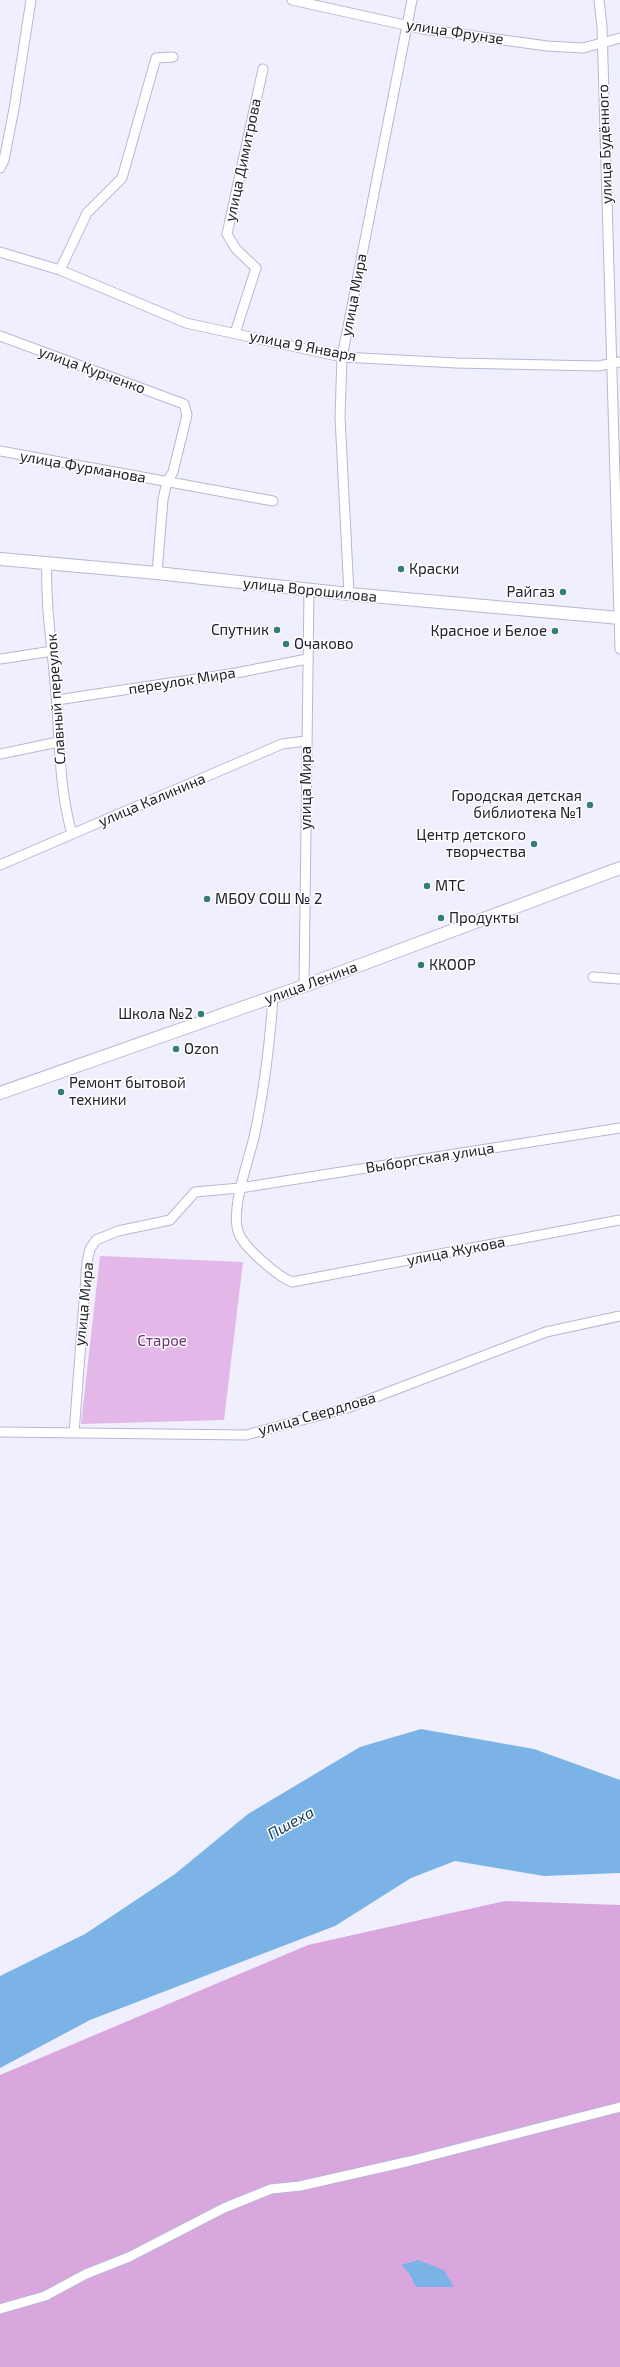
<!DOCTYPE html>
<meta charset="utf-8">
<style>
body{margin:0}
canvas{display:block;background:#efeffd}
</style>
<canvas width="620" height="2367"></canvas>
<script>
const context = document.querySelector('canvas').getContext('2d');
context.lineJoin = 'round';
function fillPath(path, color) {
  context.fillStyle = color;
  context.fill(path, 'evenodd');
}
function strokePath(path, color, width, dash) {
  context.strokeStyle = color;
  context.lineWidth = width;
  context.lineCap = dash ? 'butt' : 'round';
  context.setLineDash(dash || []);
  context.stroke(path);
}
function label(font, color, halo, rows, align = 'center') {
  context.font = font + ' "Exo 2",sans-serif';
  context.lineWidth = 3;
  context.setLineDash([]);
  context.textBaseline = 'middle';
  context.strokeStyle = halo;
  context.fillStyle = color;
  for (const [text, x, y, turn = 0] of rows) {
    context.save();
    context.translate(x, y);
    context.rotate((+turn || 0) * Math.PI / 180);
    context.textAlign = isNaN(turn) ? turn : align;
    if (halo) context.strokeText(text, 0, 0);
    context.fillText(text, 0, 0);
    context.restore();
  }
}
fillPath(new Path2D(`
 M100,1256L243,1262L224,1420L81,1424Z`), '#e4b7e9');
fillPath(new Path2D(`
 M505,1901L620,1905V2367H0V2075L308,1945Z`), '#d9a7de');
fillPath(new Path2D(`
 M421,1729L534,1749L620,1780V1873L544,1876L455,1861L411,1878L335,1926L90,2020L0,2068V1976L85,1934L175,1874L248,1814L360,1747Z
 M418,2260L444,2270L454,2287H416L409,2273L401,2265Z`), '#7bb3e6');
const minor = new Path2D(`
 M292,0L423,29L547,46L583,48L620,38
 M599,0L602,27L620,649
 M0,168L4,160L14,109L31,0
 M0,252L60,270L186,323L342,357L456,363L598,366L620,362
 M60,270L87,213L122,178L156,58L173,57
 M235,333L256,268L236,249L227,234L263,69
 M0,336L184,404L187,415L173,472L167,482L163,499L157,573
 M0,451L273,501
 M47,562C45,607 53,651 56,695C60,742 59,789 72,834
 M349,594L340,417L342,357L412,0
 M0,659L53,651
 M57,700L236,673L307,659
 M0,754L58,742
 M0,865L282,744L306,741
 M593,977L620,979
 M304,986L309,590
 M273,997C270,1041 264,1090 255,1133C250,1157 229,1211 239,1234C245,1248 277,1276 292,1282L620,1220
 M0,1432L246,1435L347,1408L546,1332L620,1316
 M74,1433L87,1262L90,1249L96,1240L118,1231L170,1220L195,1192L240,1188L620,1128
 M0,2309L45,2296L86,2274L129,2257L224,2208L271,2189L300,2186L410,2161L620,2107`);
const secondary = new Path2D(`
 M0,559L157,573L349,594L620,618
 M0,1093L304,986L620,868`);
strokePath(minor, '#b7b7d7', 11);
strokePath(secondary, '#b7b7d7', 14);
strokePath(minor, '#fff', 9);
strokePath(secondary, '#fff', 12);
for (const [x, y, r, color] of [
 [401,569,4,"#337c78"],
 [563,592,4,"#337c78"],
 [277,630,4,"#337c78"],
 [555,631,4,"#337c78"],
 [286,644,4,"#337c78"],
 [590,805,4,"#337c78"],
 [534,844,4,"#337c78"],
 [427,886,4,"#337c78"],
 [207,899,4,"#337c78"],
 [441,918,4,"#337c78"],
 [421,965,4,"#337c78"],
 [201,1014,4,"#337c78"],
 [176,1049,4,"#337c78"],
 [61,1092,4,"#337c78"]
]) {
  const dot = new Path2D();
  dot.arc(x, y, r, 0, 2 * Math.PI);
  context.fillStyle = color;
  context.fill(dot);
  strokePath(dot, '#fff', 1.5);
}
label('15px', '#22222e', '#fff', [
 ["улица Фрунзе",455,32,9],
 ["улица Будённого",605,144,-92],
 ["улица Димитрова",243,160,-78],
 ["улица Мира",354,295,-79],
 ["улица 9 Января",303,346,11],
 ["улица Курченко",92,370,20],
 ["улица Фурманова",83,467,10],
 ["улица Ворошилова",310,590,6],
 ["переулок Мира",182,681,-9],
 ["Славный переулок",56,699,-94],
 ["улица Мира",306,788,-90],
 ["улица Калинина",152,800,-23],
 ["улица Ленина",311,983,-20],
 ["Выборгская улица",430,1158,-9],
 ["улица Жукова",456,1251,-11],
 ["улица Мира",84,1304,-84],
 ["улица Свердлова",317,1414,-16]
]);
label('15px', '#22222e', '#fff', [
 ["Краски",409,569],
 ["Райгаз",555,592,"right"],
 ["Спутник",269,630,"right"],
 ["Красное и Белое",547,631,"right"],
 ["Очаково",294,644],
 ["Городская детская",582,796,"right"],
 ["библиотека №1",582,813,"right"],
 ["Центр детского",526,835,"right"],
 ["творчества",526,852,"right"],
 ["МТС",435,886],
 ["МБОУ СОШ № 2",215,899],
 ["Продукты",449,918],
 ["ККООР",429,965],
 ["Школа №2",193,1014,"right"],
 ["Ozon",184,1049],
 ["Ремонт бытовой",69,1083],
 ["техники",69,1100]
], 'left');
label('15px', '#6d3174', '#fff', [
 ["Старое",162,1341]
]);
label('italic 16px', '#123b5d', '#fff', [
 ["Пшеха",291,1823,-29]
]);
</script>
